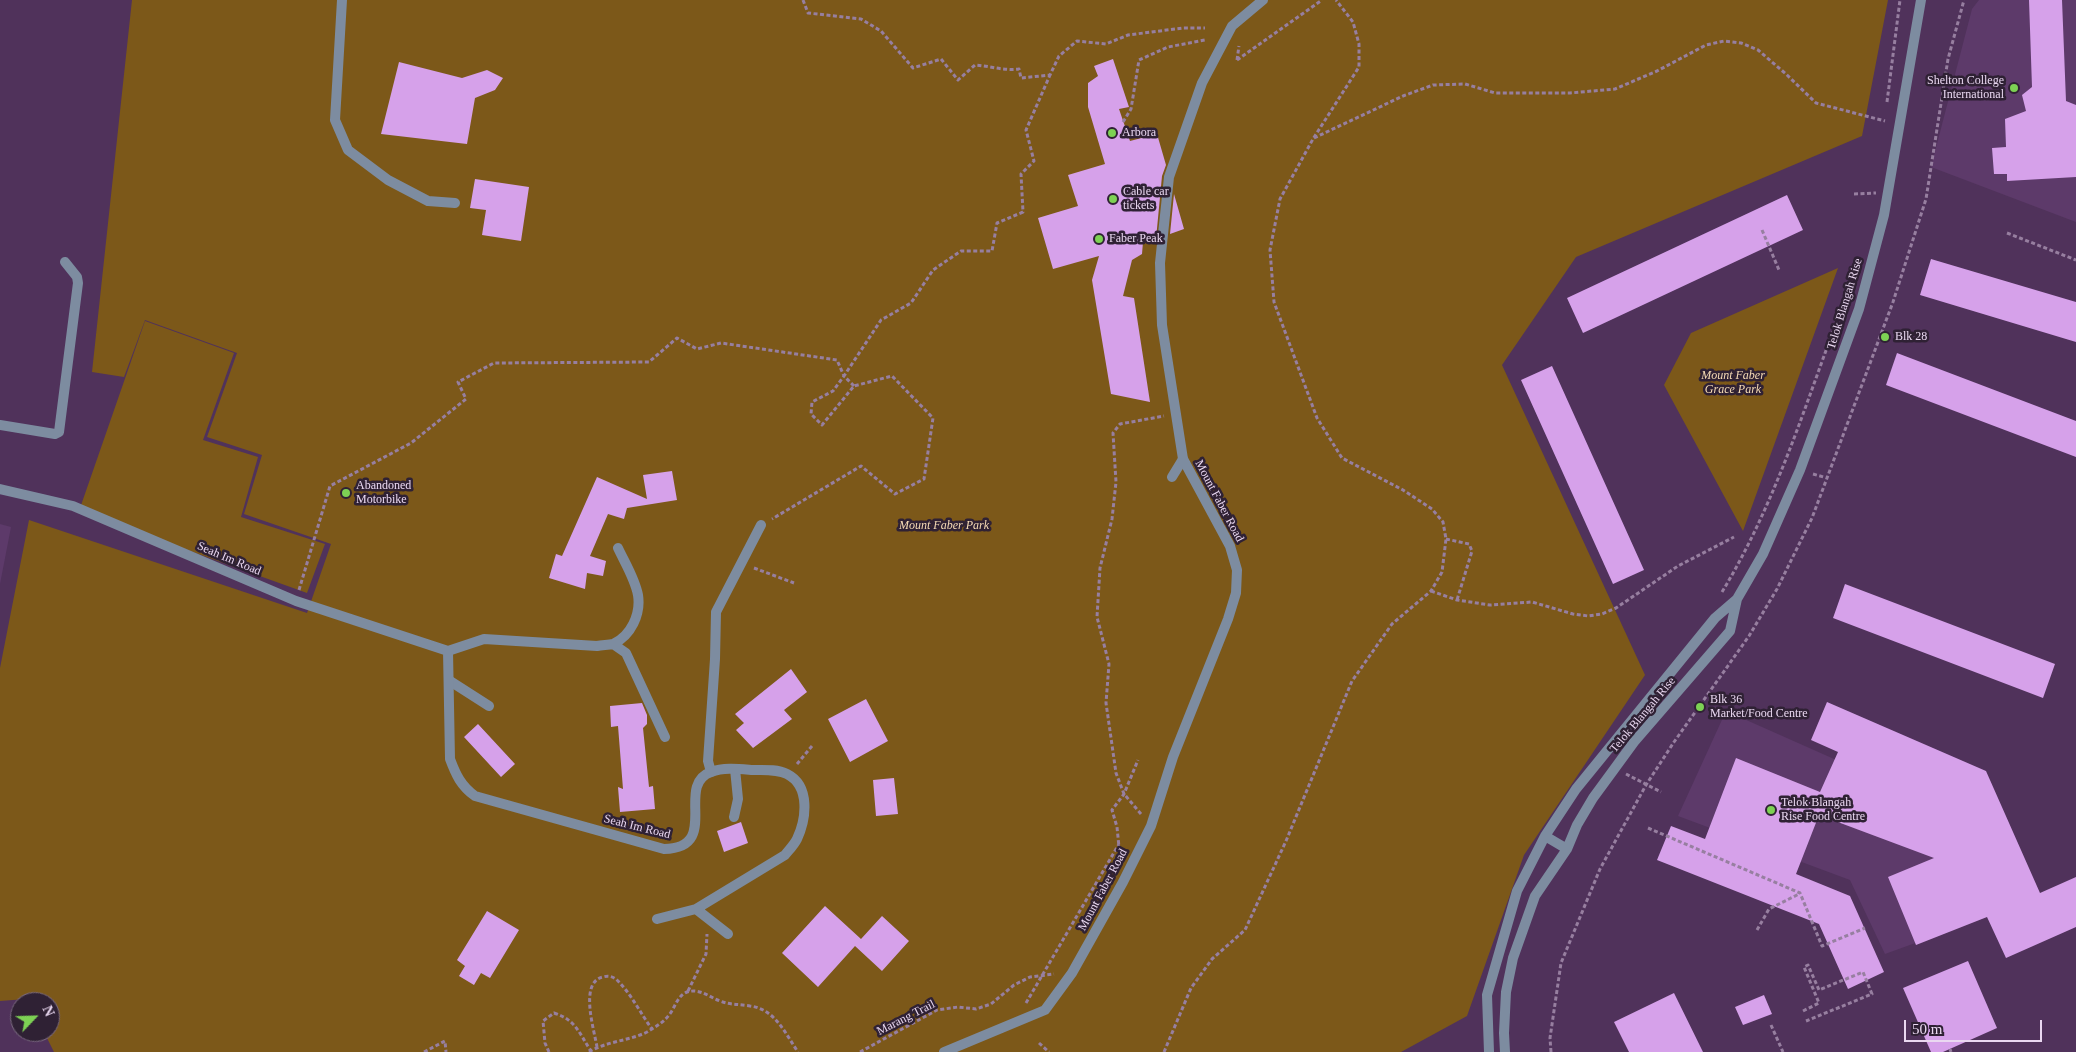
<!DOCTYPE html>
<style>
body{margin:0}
#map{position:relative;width:2076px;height:1052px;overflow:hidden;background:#50325b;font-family:"Times New Roman",serif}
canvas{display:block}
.north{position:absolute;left:10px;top:992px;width:50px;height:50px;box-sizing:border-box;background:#2f2134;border:1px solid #7a6a80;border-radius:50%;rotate:66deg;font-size:14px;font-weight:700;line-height:20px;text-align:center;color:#ead8f1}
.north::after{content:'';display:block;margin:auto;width:18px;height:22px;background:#7dd154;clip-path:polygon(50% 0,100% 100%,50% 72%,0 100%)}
.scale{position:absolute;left:1904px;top:1020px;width:138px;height:22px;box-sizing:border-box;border:2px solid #ead8f1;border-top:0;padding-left:6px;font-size:15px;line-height:18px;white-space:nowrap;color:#ead8f1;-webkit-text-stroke:4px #2f2134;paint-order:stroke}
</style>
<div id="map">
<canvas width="2076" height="1052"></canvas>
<div class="north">N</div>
<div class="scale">50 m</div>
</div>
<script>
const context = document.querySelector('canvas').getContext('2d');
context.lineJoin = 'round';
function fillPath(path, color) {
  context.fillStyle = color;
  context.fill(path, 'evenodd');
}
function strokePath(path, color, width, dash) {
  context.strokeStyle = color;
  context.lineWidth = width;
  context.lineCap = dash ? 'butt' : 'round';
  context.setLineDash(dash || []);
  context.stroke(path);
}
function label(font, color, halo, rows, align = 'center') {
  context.font = font + ' "Times New Roman",serif';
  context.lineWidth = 5;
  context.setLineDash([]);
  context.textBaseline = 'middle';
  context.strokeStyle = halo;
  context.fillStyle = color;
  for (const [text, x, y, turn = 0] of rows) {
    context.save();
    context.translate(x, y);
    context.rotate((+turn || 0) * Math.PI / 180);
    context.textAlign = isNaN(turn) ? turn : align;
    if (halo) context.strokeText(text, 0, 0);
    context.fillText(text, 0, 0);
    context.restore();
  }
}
fillPath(new Path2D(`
 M1979,0H2076V222L1931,167L1972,9Z
 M0,524L11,527L0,584Z
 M1726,711L1949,810L1987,917L1885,954L1850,880L1678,816Z`), '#5d3a6a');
fillPath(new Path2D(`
 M132,0H1888L1862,136L1576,257L1502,365L1645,675L1524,855L1467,1016L1401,1052H54L44,1032H50V1002H28L26,999L0,1001V668L29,520L307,613L331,544L244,514L262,455L207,437L237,353L145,320L124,377L92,372Z
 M1838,268L1743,531L1664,385L1691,333Z
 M145,321L234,353L203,440L258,457L241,517L325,544L307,593L79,511Z`), '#7c5819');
fillPath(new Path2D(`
 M2029,0H2062L2066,101L2076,105V177L2007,181V174H1994L1992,148L2006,147L2005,119L2026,111L2022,95L2032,87Z
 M1113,59L1129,107L1119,109L1130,141L1157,134L1166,165L1162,176L1156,239L1143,242L1142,254L1132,260L1123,296L1134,298L1150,402L1111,394L1092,280L1099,256L1053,269L1038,218L1078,206L1068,175L1105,164L1088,107V83L1098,76L1094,66Z
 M399,62L462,78L487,70L503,78L495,90L475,98L467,144L381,134Z
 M475,179L529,187L521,241L482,235L486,210L470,208Z
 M1174,194L1184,229L1170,234Z
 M1787,195L1803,230L1583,333L1567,298Z
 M1931,259L2076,302V342L1920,295Z
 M1897,353L2076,421V457L1886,385Z
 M1552,366L1644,570L1613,584L1521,380Z
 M672,471L677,500L627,508L624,519L608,514L590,556L606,561L603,576L587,573L585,589L549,578L556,554L562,556L597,477L647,499L643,475Z
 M1845,584L2055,664L2043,698L1833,618Z
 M791,669L807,692L784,710L792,719L753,748L736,730L744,723L735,714Z
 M866,699L888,741L850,762L828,719Z
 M1827,702L1986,771L2040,893L2076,877V927L2006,958L1987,917L1916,945L1888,877L1934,858L1819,815L1796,874L1850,896L1884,972L1848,989L1819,924L1657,860L1671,826L1705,839L1736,758L1820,792L1838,752L1811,740Z
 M642,703L647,715V724L643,728L649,787L653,786L655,809L620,812L618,787L623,789L618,726L611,727L610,706Z
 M478,724L515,764L501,777L464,737Z
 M894,778L898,814L876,816L873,780Z
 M741,822L748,843L724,852L717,831Z
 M825,906L861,939L882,916L909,941L882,971L855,946L818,987L782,953Z
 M487,911L519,930L490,978L481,973L474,985L459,976L465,966L457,960Z
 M1968,961L1997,1028L1943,1052H1931L1903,988Z
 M1674,993L1703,1052H1629L1614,1022Z
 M1764,995L1772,1014L1743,1025L1735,1007Z`), '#d6a1ea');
strokePath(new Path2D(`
 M803,0L808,13L861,19L881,31L913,68L941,59L958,80L975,65C990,66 1004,71 1019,69L1021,78L1050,75L1059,56L1077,41L1106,44L1128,35L1183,28H1205
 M1237,60L1322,0
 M1237,60L1239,46
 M1887,102L1900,0
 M1123,122L1131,109L1139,60L1168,47L1205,40
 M1314,138L1403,96L1433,85L1465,84L1495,93H1570L1615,89L1657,71L1706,45L1724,41L1741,43L1758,50L1786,74L1816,103L1885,121
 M1854,194L1876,193
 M1762,230L1779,270
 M2007,233L2076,260
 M854,386L844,376L881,320L911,303L933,270L961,251H992L997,223L1023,212L1021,174L1034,161L1026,130L1050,75
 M1813,474L1827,478
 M1446,539L1469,544L1472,551L1457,600
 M754,568L794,583
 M299,590L330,486L411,443L466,399L458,382L494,363L649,362L677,338L697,349L721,343L837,360L844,376L833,391L812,402L811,414L822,425L854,386L892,376L933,418L924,479L895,494L861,466L772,519
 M1431,591L1457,600L1490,605L1532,602L1573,614L1588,616L1602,614L1616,608L1678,566L1734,537
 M1722,592C1779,498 1809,392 1848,291
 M797,764L812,746
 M1626,774L1661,792
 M1141,814L1124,794L1116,773L1106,703L1109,664L1097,617L1100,568L1112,519L1116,482L1113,433L1120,424L1164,416
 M1648,828L1800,893L1822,946L1865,928
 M1120,857L1117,827L1112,810L1124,794L1138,760
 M1757,930L1769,909L1799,894
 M688,991L706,954L707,934
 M1026,1003L1119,844
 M1803,1011L1819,1003L1804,967L1808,965L1819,990L1863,972L1872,994L1806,1021
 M1771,1025L1783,1052
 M1039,1043L1049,1052
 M597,1047C594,1029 579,982 603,977C609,975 614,977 618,981C631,994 641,1014 652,1029
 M1950,1049L1951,1052
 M424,1052L445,1041L446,1052
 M549,1052L545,1043L543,1021L554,1013C576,1020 579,1033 591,1051
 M589,1052C607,1041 629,1041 647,1032C655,1027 663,1023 669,1015C675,1008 677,996 687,992C700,988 709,997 720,1001C730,1005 739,1004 750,1006C775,1009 785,1033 798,1052
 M860,1052L937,1010L958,1007L976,1009L991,1004L1014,985L1030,977L1054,974
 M1164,1052L1191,988L1212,959L1245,930L1286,841L1352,681L1392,624L1431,591L1442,572L1446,539L1443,522L1432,509L1403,490L1342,458L1317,418L1274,302L1270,250L1280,199L1313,139L1359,67V44L1353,22L1336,0
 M1551,1052L1550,1038L1561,963L1600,869L1646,785L1674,742L1749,636L1777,589L1812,518L1893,302L1926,199L1948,59L1964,0`), '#977fa0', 3, [4, 2.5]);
strokePath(new Path2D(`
 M342,0L335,120L348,150L388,180L428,201L455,203
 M0,425L55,434L59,432L78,283L77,277L65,262
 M1172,477L1183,459
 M450,681L489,706
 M711,772L708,761L715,659L716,612L761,525
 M734,817L738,799L735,769`), '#7d8ca0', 10);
strokePath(new Path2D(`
 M0,489L73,506L296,601L448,651L484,639L597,646C602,645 608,645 613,644C631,636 641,614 638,595C635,579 625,563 618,548
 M613,644L626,653L665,737
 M448,651L450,759C456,775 461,786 475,796L664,849C722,848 674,785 711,772C724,767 740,769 753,770C764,770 777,769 787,774C811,786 806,820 797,839C794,845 789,850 785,855L696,909L657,919
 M1545,836L1567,849
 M696,909L728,934
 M944,1052L1045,1010L1072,973L1123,882L1151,826L1173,757L1228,619L1236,593L1237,570L1230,546L1183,459L1162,325L1160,263L1169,177L1202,83L1232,26L1263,0
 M1489,1052L1487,995L1517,891L1545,836L1576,789L1715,618L1737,599
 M1505,1052L1504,1033L1506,992L1513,958L1535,896L1567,849L1577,825L1593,798L1615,768L1634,742L1730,631L1737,599L1763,554L1800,470L1859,309L1884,215L1921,0`), '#7d8ca0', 10);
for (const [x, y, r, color] of [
 [2014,88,5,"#7dd154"],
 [1112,133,5,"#7dd154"],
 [1113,199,5,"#7dd154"],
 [1099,239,5,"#7dd154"],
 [1885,337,5,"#7dd154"],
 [346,493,5,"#7dd154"],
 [1700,707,5,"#7dd154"],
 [1771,810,5,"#7dd154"]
]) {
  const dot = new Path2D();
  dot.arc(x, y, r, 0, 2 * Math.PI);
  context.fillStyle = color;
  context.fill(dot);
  strokePath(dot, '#2f2134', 2);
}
label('12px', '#ead8f1', '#2f2134', [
 ["Shelton College",2004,81,"right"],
 ["International",2004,95,"right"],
 ["Arbora",1122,133],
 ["Cable car",1123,192],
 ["tickets",1123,206],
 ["Faber Peak",1109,239],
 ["Blk 28",1895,337],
 ["Abandoned",356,486],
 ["Motorbike",356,500],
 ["Blk 36",1710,700],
 ["Market/Food Centre",1710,714],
 ["Telok Blangah",1781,803],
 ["Rise Food Centre",1781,817]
], 'left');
label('12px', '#ead8f1', '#2f2134', [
 ["Telok Blangah Rise",1845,304,-73],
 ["Mount Faber Road",1219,501,62],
 ["Seah Im Road",229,559,23],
 ["Telok Blangah Rise",1643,715,-50],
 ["Seah Im Road",637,827,14],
 ["Mount Faber Road",1103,890,-62],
 ["Marang Trail",906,1018,-27]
]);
label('italic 12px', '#f6dbb5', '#2f2134', [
 ["Mount Faber",1733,376],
 ["Grace Park",1733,390],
 ["Mount Faber Park",944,526]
]);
</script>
